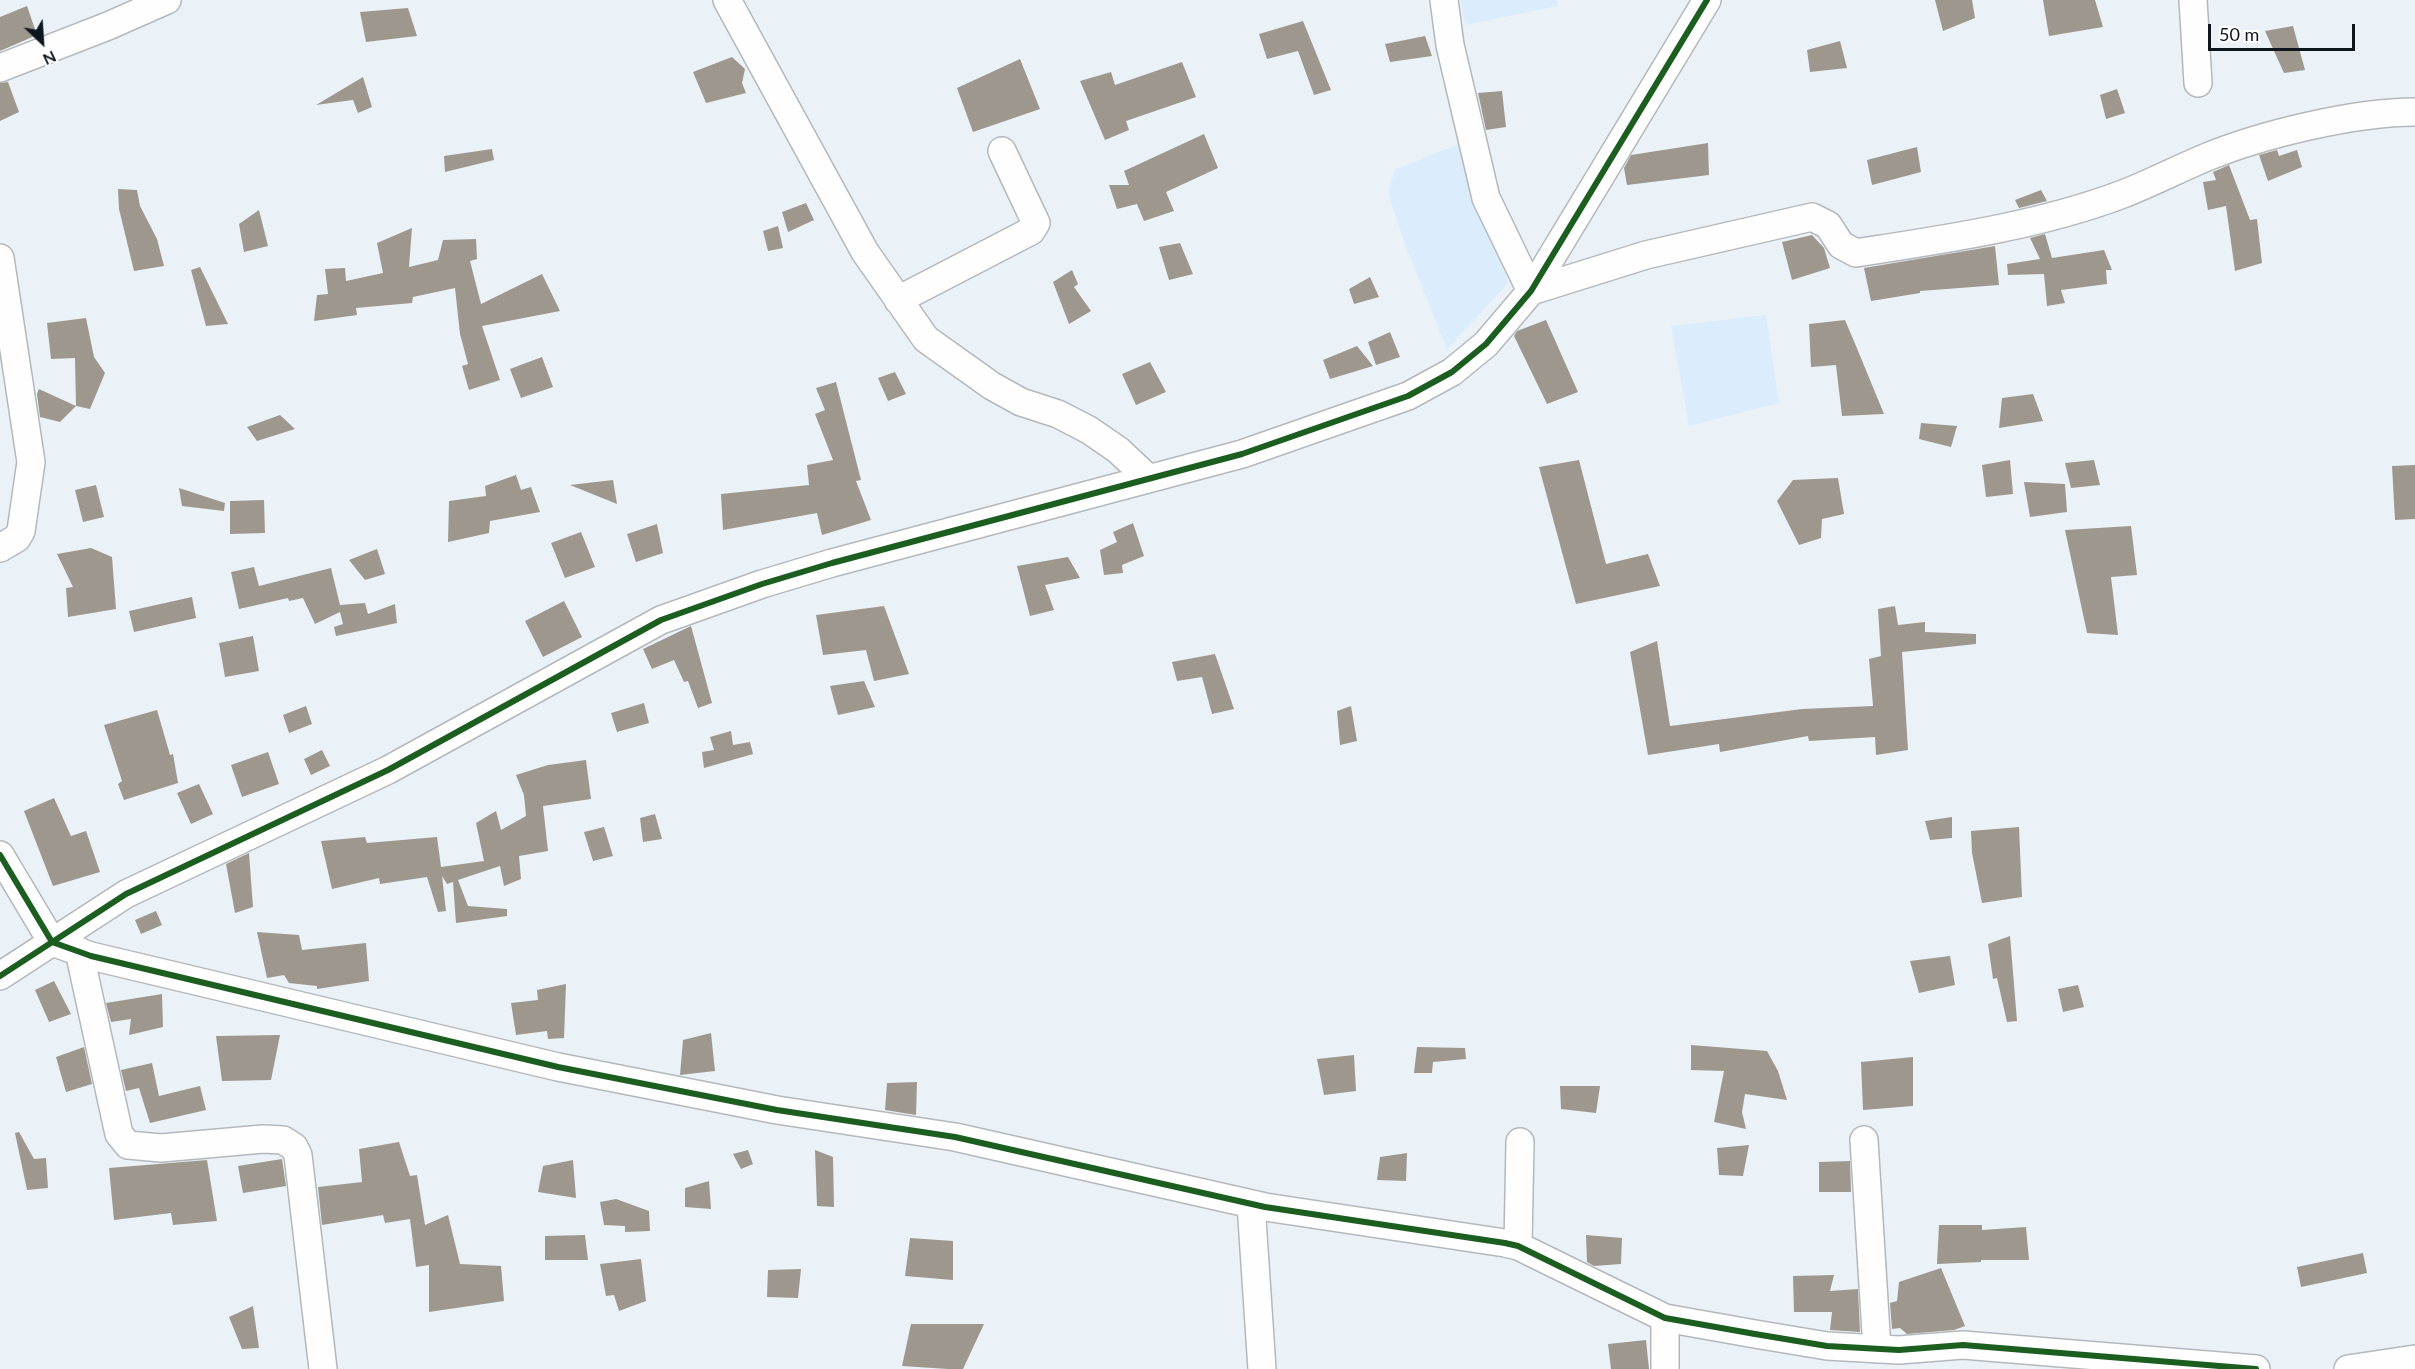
<!DOCTYPE html>
<style>
body{margin:0}
#map{position:relative;width:2415px;height:1369px;overflow:hidden;background:#fbfbfb;font-family:Lato,sans-serif}
canvas{display:block}
.north{position:absolute;left:12px;top:12px;width:60px;height:60px;-webkit-text-stroke:4px #fff;paint-order:stroke;rotate:155deg;font-size:16px;font-weight:700;line-height:24px;text-align:center;color:#0e161d}
.north::after{content:'';display:block;margin:auto;width:21px;height:27px;background:#0e161d;clip-path:polygon(50% 0,100% 100%,50% 72%,0 100%)}
.scale{position:absolute;left:2208px;top:24px;width:147px;height:27px;box-sizing:border-box;border:3px solid #0e161d;border-top:0;padding-left:8px;font-size:18px;line-height:21px;white-space:nowrap;color:#0e161d;-webkit-text-stroke:4px #fff;paint-order:stroke}
</style>
<div id="map">
<canvas width="2415" height="1369"></canvas>
<div class="north">N</div>
<div class="scale">50 m</div>
</div>
<script>
const context = document.querySelector('canvas').getContext('2d');
context.lineJoin = 'round';
function fillPath(path, color) {
  context.fillStyle = color;
  context.fill(path, 'evenodd');
}
function strokePath(path, color, width, dash) {
  context.strokeStyle = color;
  context.lineWidth = width;
  context.lineCap = dash ? 'butt' : 'round';
  context.setLineDash(dash || []);
  context.stroke(path);
}
fillPath(new Path2D(`
 M0,0H2415V1369H0Z`), '#eaf2f8');
fillPath(new Path2D(`
 M1461,0H1557L1558,6L1465,25Z
 M1458,144L1508,283L1447,349L1405,244L1388,193L1395,170Z
 M1766,315L1779,403L1689,426L1671,326Z`), '#dbecfc');
fillPath(new Path2D(`
 M1935,0H1972L1975,18L1943,31Z
 M2043,0H2095L2103,27L2049,36Z
 M27,6L37,35L0,51V17Z
 M408,8L417,36L366,42L360,12Z
 M1303,21L1331,90L1314,95L1298,51L1267,59L1259,34Z
 M2293,26L2305,70L2284,73L2265,31Z
 M1425,36L1432,56L1390,62L1385,44Z
 M1840,41L1847,68L1810,72L1807,50Z
 M732,57L745,69L742,83L746,93L706,103L693,72Z
 M1020,59L1040,109L973,132L957,88Z
 M1182,62L1196,97L1126,121L1129,130L1105,140L1080,81L1111,72L1115,85Z
 M363,77L372,107L358,113L353,100L316,105Z
 M8,82L19,112L0,121V83Z
 M2117,89L2125,113L2106,119L2100,95Z
 M1502,91L1506,127L1486,130L1478,93Z
 M1204,134L1218,168L1166,192L1174,211L1144,221L1137,204L1117,209L1109,185H1129L1124,171Z
 M1708,143L1709,175L1627,185L1624,168L1631,155Z
 M1917,147L1921,172L1872,185L1867,160Z
 M492,149L494,160L445,172L444,156Z
 M2277,150L2279,156L2297,150L2302,167L2268,181L2259,155Z
 M2229,165L2250,220L2257,219L2262,263L2235,271L2226,206L2208,210L2203,182L2216,180L2213,172Z
 M118,189L137,190L140,206L157,239L164,266L134,271L119,209Z
 M2041,190L2047,201L2019,208L2015,200Z
 M806,203L814,220L788,232L782,212Z
 M259,210L268,246L244,252L239,224Z
 M778,226L783,248L768,251L763,231Z
 M412,228L409,267L438,260L443,240L476,239L477,259L470,261L481,304L542,274L560,311L482,326L500,380L469,390L462,366L468,364L460,334L455,288L413,297L412,303L356,308L357,315L314,321L317,295L328,294L325,269L345,268L346,281L383,273L377,243Z
 M2045,234L2052,258L2104,250L2112,270H2106L2107,284L2061,290L2065,303L2047,306L2044,274L2008,275L2007,264L2040,259L2030,238Z
 M1812,235L1824,248L1830,268L1792,280L1782,242Z
 M1180,243L1193,274L1169,280L1159,247Z
 M1995,246L1999,285L1920,291V293L1871,301L1864,268Z
 M200,267L228,324L206,326L191,270Z
 M1072,270L1078,284L1074,287L1091,311L1069,324L1053,282Z
 M1370,277L1379,297L1354,304L1349,289Z
 M86,318L94,357L105,373L90,409L76,406L75,358L51,359L47,323Z
 M1546,320L1578,392L1547,404L1514,336L1517,331Z
 M1845,320L1856,346L1884,414L1842,416L1836,365L1811,367L1809,324Z
 M1390,332L1400,357L1376,365L1368,342Z
 M1357,346L1373,366L1330,379L1323,360Z
 M542,357L553,387L521,398L510,369Z
 M1150,362L1166,392L1136,405L1122,374Z
 M895,372L906,394L888,401L878,378Z
 M836,382L861,480L856,481L871,520L822,535L817,513L723,530L721,494L809,485L807,465L833,460L815,414L825,410L816,388Z
 M39,389L76,406L60,422L40,417L37,394Z
 M2033,394L2043,421L1999,428L2002,398Z
 M280,415L295,429L257,441L247,427Z
 M1921,423L1957,426L1951,447L1919,439Z
 M1579,460L1606,564L1648,554L1660,586L1576,604L1539,467Z
 M2010,460L2013,494L1986,497L1982,465Z
 M2094,460L2100,485L2071,488L2065,463Z
 M2415,465V519L2395,520L2392,466Z
 M516,475L521,490L531,487L540,512L490,521L489,533L448,542L449,501L486,496L485,486Z
 M1838,478L1844,514L1822,519L1821,538L1799,545L1777,501L1793,480Z
 M613,480L617,504L570,485Z
 M2024,482L2065,484L2067,512L2030,517Z
 M96,485L104,517L83,522L75,490Z
 M179,488L225,503L224,511L182,506Z
 M264,500L265,533L230,534V501Z
 M1133,523L1144,556L1122,565L1123,573L1104,575L1100,550L1117,542L1113,532Z
 M657,524L663,553L636,562L627,534Z
 M2131,526L2137,575L2111,577L2118,635L2087,633L2065,530Z
 M581,532L595,567L565,578L551,543Z
 M91,548L112,557L116,609L68,617L66,588L73,587L57,554Z
 M377,549L385,574L365,580L349,560Z
 M1068,557L1080,578L1045,585L1054,610L1030,616L1017,566Z
 M254,567L259,586L331,568L340,605L365,603L368,614L395,604L397,623L336,636L334,627L343,624L340,612L315,624L303,598L289,601L288,598L239,609L231,572Z
 M192,597L196,618L134,632L129,611Z
 M564,601L582,637L543,657L525,621Z
 M884,606L909,674L874,681L866,650L823,655L816,615Z
 M1895,606L1898,625L1925,622V632L1976,634V644L1902,652L1908,750L1876,755L1875,737L1809,741L1808,736L1720,752L1719,744L1648,755L1630,652L1657,641L1670,726L1802,709L1873,706L1869,659L1881,656L1878,609Z
 M691,626L712,703L698,708L688,681L684,682L674,660L652,669L643,649Z
 M253,636L259,671L225,677L219,643Z
 M1215,654L1234,709L1212,714L1202,677L1177,681L1172,662Z
 M864,681L875,707L838,715L830,686Z
 M644,703L649,723L617,732L611,713Z
 M306,706L312,724L289,733L283,715Z
 M1351,706L1357,741L1340,745L1337,711Z
 M157,710L170,755L173,754L178,783L124,800L118,784L122,781L104,725Z
 M731,731L733,745L750,742L753,754L704,768L702,752L714,750L710,737Z
 M322,750L330,766L311,775L304,759Z
 M268,752L279,784L242,797L231,765Z
 M586,760L591,799L543,806L548,851L519,856L521,879L504,886L500,866L458,880L468,906L507,909V916L456,923L453,882L447,884L442,876L446,911L438,912L427,877L380,884L379,878L332,889L321,841L365,837L367,843L437,837L441,867L484,861L476,823L496,811L501,830L526,816L524,795L516,775L548,765Z
 M199,784L213,814L191,824L177,793Z
 M54,798L71,836L86,831L100,872L53,886L24,811Z
 M655,814L662,839L643,842L640,818Z
 M1952,817V838L1930,840L1925,821Z
 M604,827L613,856L593,861L584,832Z
 M2019,827L2022,897L1982,903L1972,853L1971,831Z
 M249,853L253,907L235,913L226,864Z
 M156,911L162,925L141,934L135,920Z
 M257,932L299,935L302,950L366,943L369,981L317,989V986L289,983L284,975L267,978Z
 M2010,936L2017,1021L2007,1022L1997,978L1993,979L1988,944Z
 M1950,956L1955,985L1919,993L1910,961Z
 M54,981L71,1014L49,1022L35,990Z
 M566,984L564,1038L548,1039L547,1031L516,1035L511,1003L538,1000L537,990Z
 M2078,985L2084,1007L2063,1012L2058,989Z
 M162,994L163,1027L129,1035L131,1019L111,1022L106,1003Z
 M711,1033L715,1071L680,1075L683,1040Z
 M280,1035L271,1080L222,1081L216,1036Z
 M1691,1045L1767,1051L1778,1071L1787,1100L1745,1094L1742,1112L1746,1129L1714,1122L1724,1071L1691,1070Z
 M84,1047L92,1084L66,1092L56,1057Z
 M1417,1047L1465,1048L1466,1059L1433,1062L1432,1073H1414Z
 M1354,1055L1356,1091L1324,1095L1317,1059Z
 M1913,1057V1106L1863,1110L1861,1062Z
 M152,1063L159,1096L200,1086L206,1110L150,1123L139,1088L126,1091L121,1070Z
 M917,1082L916,1115L885,1110L887,1083Z
 M1560,1086H1600L1596,1113L1561,1109Z
 M19,1132L34,1159L46,1158L48,1188L27,1190L15,1133Z
 M399,1142L410,1176L417,1175L425,1225L448,1215L460,1264L501,1266L504,1301L429,1312V1265L416,1267L410,1219L385,1223L383,1215L322,1225L318,1187L362,1182L359,1149Z
 M1749,1145L1743,1176L1719,1175L1717,1148Z
 M748,1150L753,1164L741,1169L733,1154Z
 M815,1150L833,1157L834,1207L817,1206Z
 M1407,1153L1406,1181L1377,1180L1380,1157Z
 M282,1159L286,1186L243,1193L238,1166Z
 M207,1160L217,1221L173,1225L171,1213L114,1220L109,1168Z
 M573,1160L576,1198L538,1192L543,1166Z
 M1850,1161L1851,1192H1819V1162Z
 M709,1181L711,1209L685,1207V1188Z
 M616,1199L649,1211L650,1231L625,1232V1226L604,1225L600,1202Z
 M1939,1225H1982V1230L2026,1227L2029,1260H1981V1262L1937,1264Z
 M585,1235L588,1260H545V1236Z
 M1586,1235L1622,1238L1621,1264L1594,1266L1587,1262Z
 M910,1238L953,1241V1280L905,1276Z
 M2363,1253L2367,1273L2301,1287L2297,1267Z
 M641,1259L646,1301L619,1311L614,1295L606,1296L600,1264Z
 M1941,1268L1965,1326L1954,1330L1907,1334L1900,1328L1892,1329L1890,1303L1897,1301L1899,1282Z
 M801,1269L798,1298L767,1297L768,1270Z
 M1834,1275L1830,1291L1858,1289L1860,1332L1830,1330L1832,1312H1794L1793,1276Z
 M253,1306L259,1348L242,1349L229,1317Z
 M911,1324H984L963,1369H948L902,1366Z
 M1646,1340L1649,1369H1611L1608,1344Z`), '#9e978e');
const minor = new Path2D(`
 M727,0L865,252L926,339L992,386L1021,402L1058,414L1089,430L1118,450L1148,478
 M1444,0L1450,45L1486,198L1531,291L1646,255L1812,217L1828,225L1841,245L1856,253C1946,239 2038,226 2123,194C2151,183 2178,169 2207,157C2263,134 2355,112 2415,112
 M2193,0L2198,83
 M0,68L108,26L167,0
 M0,258L31,462L21,531L17,538L0,548
 M898,300L1031,231L1036,223L1002,151
 M0,855L52,942L91,956L558,1067L777,1110L955,1137L1265,1207L1505,1243L1518,1246L1665,1318L1755,1334L1827,1346L1899,1350L1963,1345L2256,1369
 M79,951L119,1134L128,1145L161,1148L263,1139L283,1140L294,1147L298,1155L323,1369
 M0,976L126,894L388,770L661,620L762,584L832,563L1242,454L1408,396L1452,372L1486,344L1531,291L1707,0
 M1864,1140L1877,1349
 M1251,1204L1262,1369
 M1518,1246L1520,1142
 M1665,1318V1369
 M2348,1369L2415,1359`);
strokePath(minor, '#b4b8bc', 30);
strokePath(minor, '#fefefe', 27);
strokePath(new Path2D(`
 M0,855L52,942L91,956L558,1067L777,1110L955,1137L1265,1207L1505,1243L1518,1246L1665,1318L1755,1334L1827,1346L1899,1350L1963,1345L2256,1369
 M0,976L126,894L388,770L661,620L762,584L832,563L1242,454L1408,396L1452,372L1486,344L1531,291L1707,0`), '#1b5e20', 6);
</script>
